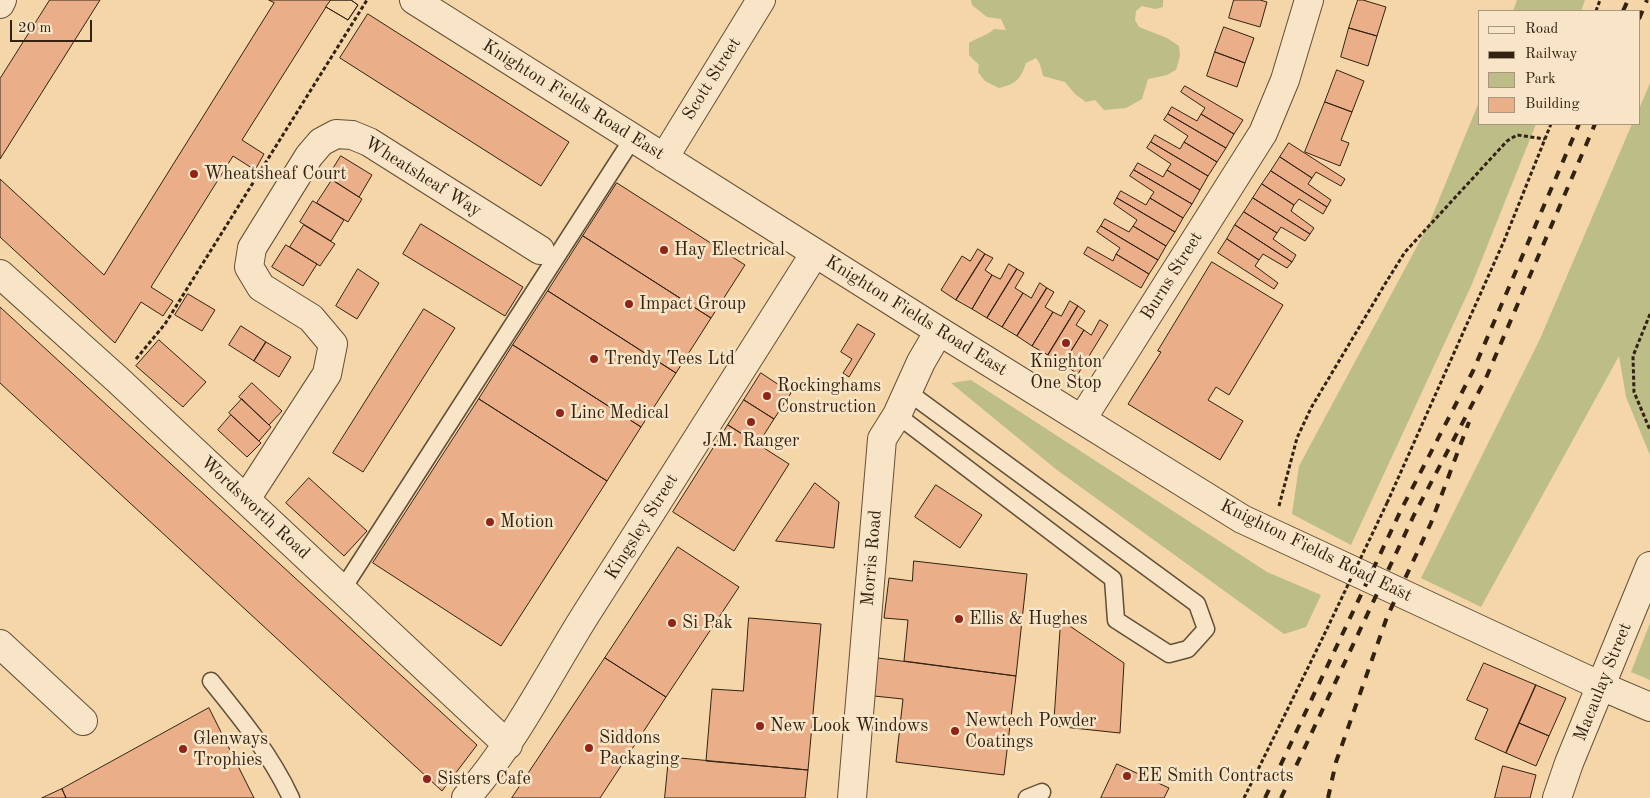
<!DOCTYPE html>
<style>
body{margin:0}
#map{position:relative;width:1650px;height:798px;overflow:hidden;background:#f4d6a8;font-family:"Old Standard TT",serif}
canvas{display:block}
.legend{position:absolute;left:1478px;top:10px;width:162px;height:115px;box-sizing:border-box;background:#f8e4c6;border:1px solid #a9967e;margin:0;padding:6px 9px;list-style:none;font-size:15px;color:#321}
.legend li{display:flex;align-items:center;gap:10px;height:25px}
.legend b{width:25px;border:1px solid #a9967e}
.scale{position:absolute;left:10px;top:20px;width:82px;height:22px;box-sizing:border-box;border:2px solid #321;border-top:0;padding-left:6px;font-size:15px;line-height:18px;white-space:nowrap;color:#321;-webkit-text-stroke:4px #f8e4c6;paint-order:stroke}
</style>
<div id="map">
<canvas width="1650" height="798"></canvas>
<ul class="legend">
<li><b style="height:6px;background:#f8e4c6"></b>Road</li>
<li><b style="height:6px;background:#321"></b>Railway</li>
<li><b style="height:14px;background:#bcbd87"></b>Park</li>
<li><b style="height:14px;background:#eaae89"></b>Building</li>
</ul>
<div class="scale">20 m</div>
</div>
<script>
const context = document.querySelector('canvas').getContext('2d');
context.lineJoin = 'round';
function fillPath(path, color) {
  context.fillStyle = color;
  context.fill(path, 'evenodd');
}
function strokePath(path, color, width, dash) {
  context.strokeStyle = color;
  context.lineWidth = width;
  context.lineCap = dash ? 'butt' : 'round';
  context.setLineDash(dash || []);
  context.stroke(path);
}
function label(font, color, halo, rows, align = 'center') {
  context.font = font + ' "Old Standard TT",serif';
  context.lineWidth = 5;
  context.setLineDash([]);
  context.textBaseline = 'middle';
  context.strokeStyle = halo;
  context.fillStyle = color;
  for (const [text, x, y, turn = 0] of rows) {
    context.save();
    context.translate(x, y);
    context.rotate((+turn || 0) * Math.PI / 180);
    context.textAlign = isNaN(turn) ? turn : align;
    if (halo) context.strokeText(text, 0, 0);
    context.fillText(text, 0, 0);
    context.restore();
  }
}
fillPath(new Path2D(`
 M971,0H1163V7L1155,9L1142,6L1136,11L1135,20L1139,27L1167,38L1179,46L1180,56L1176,70L1167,75L1148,79L1142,99L1126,108L1104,110L1095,100L1086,102L1075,94L1065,82L1043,76L1040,64L1036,58L1026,63C1021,79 1016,84 999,88L985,81L978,72L979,65L969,55V43C978,37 985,37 994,29L1006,30L1001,19L987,17L972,5Z
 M1517,0H1585L1581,11H1513Z
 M1650,83V455L1626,397L1619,356L1481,607L1421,578L1540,339L1632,124H1639V109Z
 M1479,102V124H1536L1472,284L1351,545L1292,514L1299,466L1429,224Z
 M971,380L1267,572L1321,595L1306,627L1284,634L1057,470L951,383Z
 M1650,623V680L1631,672Z`), '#bcbd87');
const building = new Path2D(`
 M50,0H100L0,159V79Z
 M269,0H351L358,5L348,20L326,7L242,140L264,154L255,170L233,156L151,287L173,301L163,316L141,302L115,343L0,237V179L104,275L274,3Z
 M331,0H351L358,5L348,20L326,7Z
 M1234,0H1260L1267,2L1260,27L1229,18Z
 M1358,0H1363L1386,7L1377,36L1349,28Z
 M368,14L569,142L541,186L340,58Z
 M1224,27L1254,38L1245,63L1215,52Z
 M1349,28L1377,36L1368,66L1341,57Z
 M1215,52L1245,63L1237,87L1207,76Z
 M1337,70L1364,81L1352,112L1325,102Z
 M1185,86L1243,120L1234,134L1201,114L1205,108L1181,92Z
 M1325,102L1352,112L1341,140L1349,143L1340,166L1305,152Z
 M1172,107L1197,121L1201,114L1234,134L1226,148L1168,114Z
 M1168,114L1226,148L1217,162L1184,142L1188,136L1164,120Z
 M1155,135L1180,149L1184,142L1217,162L1208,176L1151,142Z
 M1151,142L1208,176L1200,190L1167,170L1171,164L1147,148Z
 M1289,143L1345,179L1341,186L1316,172L1312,178L1280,157Z
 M341,156L372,175L359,197L328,177Z
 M1280,157L1312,178L1308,184L1331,200L1327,207L1271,171Z
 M1138,163L1163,177L1167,170L1200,190L1192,204L1134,170Z
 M1134,170L1192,204L1183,218L1150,198L1154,192L1130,176Z
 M1271,171L1327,207L1323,214L1299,199L1294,205L1262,184Z
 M332,180L362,199L348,222L317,203Z
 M617,183L745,265L711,318L583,236Z
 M1262,184L1294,205L1291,211L1314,228L1310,234L1253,198Z
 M1121,191L1146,205L1150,198L1183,218L1175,232L1117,198Z
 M1117,198L1175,232L1166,246L1133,226L1137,220L1114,204Z
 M1253,198L1310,234L1305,241L1281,227L1277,233L1244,212Z
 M313,201L344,220L331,241L300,222Z
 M1244,212L1277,233L1273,239L1296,255L1292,262L1235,225Z
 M1105,219L1129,232L1133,226L1166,246L1158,260L1101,226Z
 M421,224L523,287L505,316L403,254Z
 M304,225L335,244L320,266L290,247Z
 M1235,225L1292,262L1287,268L1263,254L1259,260L1227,239Z
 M1101,226L1158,260L1149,274L1116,254L1120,248L1097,232Z
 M583,236L711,318L676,373L548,291Z
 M1227,239L1259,260L1255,266L1278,283L1274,289L1218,253Z
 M286,245L317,264L303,286L272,267Z
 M1088,247L1113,261L1116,254L1149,274L1141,288L1084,254Z
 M978,249L985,254L956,300L941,290L962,256L970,261Z
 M985,254L993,258L985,270L992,275L972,309L956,300Z
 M1212,262L1283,305L1229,395L1216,387L1208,400L1243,421L1220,460L1128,404L1161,352L1158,351Z
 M1009,264L1017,269L987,318L972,309L992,275L1000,279Z
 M358,269L379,283L357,319L336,306Z
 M1017,269L1024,273L1015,288L1023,293L1002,327L987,318Z
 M1040,283L1047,288L1017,336L1002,327L1023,293L1031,298Z
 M1047,288L1054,292L1045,307L1053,312L1032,346L1017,336Z
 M548,291L676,373L641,427L513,345Z
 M188,294L215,310L202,331L175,315Z
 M1070,301L1078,306L1048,355L1032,346L1053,312L1061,316Z
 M1078,306L1085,311L1076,325L1084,330L1063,364L1048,355Z
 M0,307L477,745L442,791L0,383Z
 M424,309L455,328L363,472L333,453Z
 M1100,320L1108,325L1078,374L1063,364L1084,330L1091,335Z
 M858,324L875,334L849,377L843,373L852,359L841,352Z
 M241,326L266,342L254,361L229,345Z
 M159,340L206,382L183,407L136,366Z
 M266,342L291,357L279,377L254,361Z
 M513,345L641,427L607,481L479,399Z
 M761,373L791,393L774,419L744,400Z
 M252,383L282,411L269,425L239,397Z
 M242,399L271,427L259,441L229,413Z
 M479,399L607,481L501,646L373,563Z
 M744,400L774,419L758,444L728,425Z
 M231,415L261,443L247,457L218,430Z
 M728,425L789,464L734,551L673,512Z
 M309,478L367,531L344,556L286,503Z
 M815,483L839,502L834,548L776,541Z
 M936,485L982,515L960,548L915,517Z
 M678,547L739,587L666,697L605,658Z
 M914,561L1027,574L1016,676L904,661L908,620L884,618L889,578L912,581Z
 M749,618L821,624L808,770L706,761L712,689L743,691Z
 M1061,620L1124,663L1120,733L1054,726Z
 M605,658L666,697L600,798H512Z
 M878,658L1016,676L1004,775L896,762L903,699L874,696Z
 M1484,663L1536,685L1506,753L1475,739L1488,709L1467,700Z
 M1536,685L1566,698L1549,736L1519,723Z
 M209,708L254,798H66L62,789Z
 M1519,723L1549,736L1536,766L1506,753Z
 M669,757L808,770L805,798H665Z
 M1117,764L1169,788L1164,798H1101Z
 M1503,766L1536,775L1530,798H1495Z
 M62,789L66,798H42Z`);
fillPath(building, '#eaae89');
strokePath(building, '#321', 1);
const lane = new Path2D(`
 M897,415L1113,579L1116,620L1169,654L1188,649L1206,629L1197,604L908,392
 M342,590L633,138
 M211,681C241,718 271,755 291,798
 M1027,798L1042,792`);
const street = new Path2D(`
 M414,0L939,331L1242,519L1601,686L1650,707
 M0,4L2,0
 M664,158L761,0
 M0,274L118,380L508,745
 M1082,419L1263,133L1285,80L1309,0
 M246,499L327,374L333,344L311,318L261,287L249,267L252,248L309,156L321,142L336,134L352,135L369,142L540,250
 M0,644L83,721
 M466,798C515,742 548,674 588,611C664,492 739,373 815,253
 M852,798L882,439L897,415L921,362L939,331
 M1557,798L1569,763L1650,566`);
strokePath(lane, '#634f37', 19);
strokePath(street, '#634f37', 30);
strokePath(new Path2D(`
 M1596,11L1600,0
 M1650,314L1633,356L1634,392L1650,430
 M136,359L165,324L367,0
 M1387,503L1504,241L1551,124
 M1279,506L1297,438L1311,408L1385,284L1405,252L1507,141L1517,135L1545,139
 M1244,798L1324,635`), '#321', 3, [4, 2.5]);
strokePath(lane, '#f8e4c6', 16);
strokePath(street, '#f8e4c6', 28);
strokePath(new Path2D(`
 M1623,11L1628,0
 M1639,19L1647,0
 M1265,798L1401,510L1473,371L1579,124
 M1281,798L1414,515L1486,378L1595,124
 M1328,798L1336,762L1387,617L1431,523L1469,422`), '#321', 4, [9, 9]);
strokePath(new Path2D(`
 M1324,635L1387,503`), '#321', 3, [4, 2.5]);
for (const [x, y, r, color] of [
 [194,174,5,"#8f2418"],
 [664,250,5,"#8f2418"],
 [629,304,5,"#8f2418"],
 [1066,343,5,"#8f2418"],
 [594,359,5,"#8f2418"],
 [767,396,5,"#8f2418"],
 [560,413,5,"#8f2418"],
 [751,422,5,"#8f2418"],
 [490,522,5,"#8f2418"],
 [959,619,5,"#8f2418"],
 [672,623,5,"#8f2418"],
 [760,726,5,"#8f2418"],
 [955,731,5,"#8f2418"],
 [589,748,5,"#8f2418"],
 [183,749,5,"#8f2418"],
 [1127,776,5,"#8f2418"],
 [427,779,5,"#8f2418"]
]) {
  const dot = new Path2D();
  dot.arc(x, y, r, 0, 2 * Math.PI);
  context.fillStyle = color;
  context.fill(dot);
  strokePath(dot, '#f8e4c6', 2);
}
label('18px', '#321', '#f8e4c6', [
 ["Scott Street",712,79,-58],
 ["Knighton Fields Road East",573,100,32],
 ["Wheatsheaf Way",423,177,32],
 ["Burns Street",1172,276,-58],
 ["Knighton Fields Road East",916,316,32],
 ["Wordsworth Road",255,508,43],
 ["Kingsley Street",642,527,-58],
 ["Knighton Fields Road East",1316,551,26],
 ["Morris Road",872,558,-85],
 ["Macaulay Street",1603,682,-68]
]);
label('18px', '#321', '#f8e4c6', [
 ["Wheatsheaf Court",204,174],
 ["Hay Electrical",674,250],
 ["Impact Group",639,304],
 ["Trendy Tees Ltd",604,359],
 ["Knighton",1066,362,"center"],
 ["One Stop",1066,383,"center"],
 ["Rockinghams",777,386],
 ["Construction",777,407],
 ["Linc Medical",570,413],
 ["J.M. Ranger",751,441,"center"],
 ["Motion",500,522],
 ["Ellis & Hughes",969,619],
 ["Si Pak",682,623],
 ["Newtech Powder",965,721],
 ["Coatings",965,742],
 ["New Look Windows",770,726],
 ["Siddons",599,738],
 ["Packaging",599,759],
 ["Glenways",193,739],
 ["Trophies",193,760],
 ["EE Smith Contracts",1137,776],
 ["Sisters Cafe",437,779]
], 'left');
</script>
